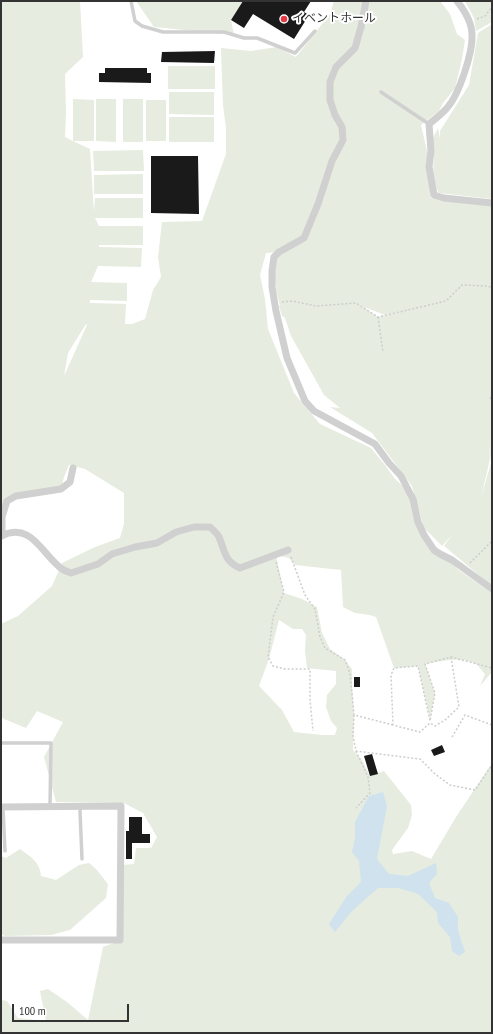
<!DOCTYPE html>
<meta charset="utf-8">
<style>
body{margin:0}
#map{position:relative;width:493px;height:1034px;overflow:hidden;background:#fff;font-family:"PT Sans Narrow",sans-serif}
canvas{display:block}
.frame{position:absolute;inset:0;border:2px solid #333;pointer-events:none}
.scale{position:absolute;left:12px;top:1004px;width:117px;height:18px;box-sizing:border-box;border:2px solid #333;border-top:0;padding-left:5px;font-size:12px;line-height:14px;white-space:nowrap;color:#333;-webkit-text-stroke:3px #fff;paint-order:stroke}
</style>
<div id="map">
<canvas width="493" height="1034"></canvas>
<div class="frame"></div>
<div class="scale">100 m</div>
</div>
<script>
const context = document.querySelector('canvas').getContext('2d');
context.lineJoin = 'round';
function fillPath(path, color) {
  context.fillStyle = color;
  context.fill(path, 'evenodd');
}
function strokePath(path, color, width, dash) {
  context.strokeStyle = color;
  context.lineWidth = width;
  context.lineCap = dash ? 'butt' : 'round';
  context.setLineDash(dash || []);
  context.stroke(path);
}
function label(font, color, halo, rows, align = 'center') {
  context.font = font + ' "PT Sans Narrow","Noto Sans JP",sans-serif';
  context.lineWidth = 4;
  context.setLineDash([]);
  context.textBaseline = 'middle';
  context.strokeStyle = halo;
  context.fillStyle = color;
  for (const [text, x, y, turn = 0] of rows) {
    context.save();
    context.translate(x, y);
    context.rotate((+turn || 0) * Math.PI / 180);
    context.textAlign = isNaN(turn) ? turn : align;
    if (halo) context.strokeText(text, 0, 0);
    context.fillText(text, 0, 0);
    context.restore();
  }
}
fillPath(new Path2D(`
 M1,1H80L83,57L65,74L66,112L65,137L73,141V99L94,100V141H73L90,149L94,212L95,198H143V218H95L99,226H143V245H99V247L142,248L141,267L98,266L91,282L127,283V301L90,300V303L126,304L125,324H132L145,319L153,290L161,277L158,257L162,222L202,221L226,154V128L223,105L221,48L251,51L277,47L296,57L330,14L334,1H440L450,14L457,34L465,40L462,59L455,88L443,103L439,111L421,125L427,151L431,198L492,203V586L444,546L452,535L442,546L424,528L412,486L372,433L330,407L340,408L324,395L291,336L285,318L282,316L279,306L280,305C274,286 273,271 279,252L266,253L260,275L265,299L268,329L294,393L320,424L371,448L385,465L395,479L408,491L412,508L432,546L460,571L492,593V672L480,686L485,674C482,671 479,666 476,664C462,656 440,661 425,664L435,693L430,719L418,666L394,668L376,617L370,615L355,613L343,607L341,570L295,565L289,558L276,555L284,593L302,599L317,607L322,633L330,649L344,659L352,669V686L354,718L353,750L362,760L370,776L384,771L411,805L412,815L408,828L392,850L393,854L412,851L431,859L456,817L492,763V1033H1V1000L7,1001L18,1018L46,1021L40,991L48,989L67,1002L88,1020L103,947L122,940V865L134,864L136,848H151L157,837L143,813L124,803L56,802L44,757L63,722L37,711L26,728L4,719L1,716V624L18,616L52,586L62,563L95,547L120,538L124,524V493L85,469L69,465L64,477L61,489L7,501L1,517ZM353,300L364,307L385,315L416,308L378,317ZM86,324L87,325L64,376L68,353ZM489,443L491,463L481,498L490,459ZM279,620L293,629H302L306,635L305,651L307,668L336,671V684L327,695L326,707L331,721L337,728L335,735H322L294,732L282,710L259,686L269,659Z
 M136,1H243L231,20L234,35L154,27Z
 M465,1H492V22L476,31L474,18Z
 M492,24V199L439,193L436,188L433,172L434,155L432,140L438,128L440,138V131L469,85L478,33Z
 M168,66H215V89H168Z
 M169,92H214V115L169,114Z
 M96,99H116V142L96,141Z
 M123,99H143V142H123Z
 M146,100H166V141H146Z
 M169,117H214V142H169Z
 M143,150L144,171H94L93,151Z
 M143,174V194H94V175Z
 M20,849C31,857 40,862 41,876L56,880L79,865L89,863L96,869L108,884L106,898L70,930L51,935L5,936L1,934V856L6,858Z`), '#e6ecdf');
fillPath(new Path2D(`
 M383,792L387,806L377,859L389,874L408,876L436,863L437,874L429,883L435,898L449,903L458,917V931L465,952L459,956L452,951L450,937L438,923L437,912L418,894L399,888H378L351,912L335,932L329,924L347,896L361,882L359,861L352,852L355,838V822L369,796Z`), '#cfe2ee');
fillPath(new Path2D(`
 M243,1H311L304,12L309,15L294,39L253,14L244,28L231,20Z
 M215,51L214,63L161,62L162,52Z
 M105,68H147V73H151V83L99,82V73H105Z
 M151,156H198L199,214L151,213Z
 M354,677H360V687H354Z
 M442,745L445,752L434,756L431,750Z
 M372,754L378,774L370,776L364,756Z
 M129,817H142V834H150V843H132V859H126V831H129Z`), '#1a1a1a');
strokePath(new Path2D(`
 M477,19L485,16L492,7
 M282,302L292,301L316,306L356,303L378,317L446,301L462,285L488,286L492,288
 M378,317L383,352
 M490,399L492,394
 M291,557L305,595L315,609L320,637L325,648L345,660L350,673L354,715L393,725
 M276,562L284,592L273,617L268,657L273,666L285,669H310V700L313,731
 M470,563L492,541
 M451,657L459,707L445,720L435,726L430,723L420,732L393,725L391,675L394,668L418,666L430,721L435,693L425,664L451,657L492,668
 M354,715L353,736L356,751L420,759L435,774L450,785L475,790L492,765
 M452,737L465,715L492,725
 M356,751L368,777L370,793L356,808`), '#cdcdcd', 1.5, [2, 2]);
strokePath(new Path2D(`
 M131,1L135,21L142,26L163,32H224L244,38H257L295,53L315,31
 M381,92L429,124
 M1,743H51L50,806
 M81,806L80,811L82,859
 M3,807L5,851`), '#d0d0d0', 3.5);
strokePath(new Path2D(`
 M366,1L361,27L355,48L336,67L330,82V100L335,115L342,127L343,140L332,161L318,204L304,238L279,252L274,257L272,271V287L276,311L287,358L305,401L314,411L375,444L389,463L401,476L413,499L418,522L424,535L434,550L440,554L452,560L492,589
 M457,1C465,11 472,22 472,35C473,52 459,95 447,108C442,114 435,119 429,124L431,151L429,167L434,195L444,198L492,203
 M1,536C32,521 42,555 62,569C65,571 68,572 71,573L98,564L112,554L135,547L157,543L176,532L194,527H210C213,530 217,533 219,537C225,551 224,561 240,568L288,550
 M2,536V517L7,501L16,496L61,489L70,482L73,468
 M1,807L121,806L120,940H1`), '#d0d0d0', 7);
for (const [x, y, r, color] of [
 [284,19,4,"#e63946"]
]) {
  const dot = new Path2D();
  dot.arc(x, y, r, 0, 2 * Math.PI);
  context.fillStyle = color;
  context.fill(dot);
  strokePath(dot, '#fff', 1.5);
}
label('12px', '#333', '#fff', [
 ["イベントホール",292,19]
], 'left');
</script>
